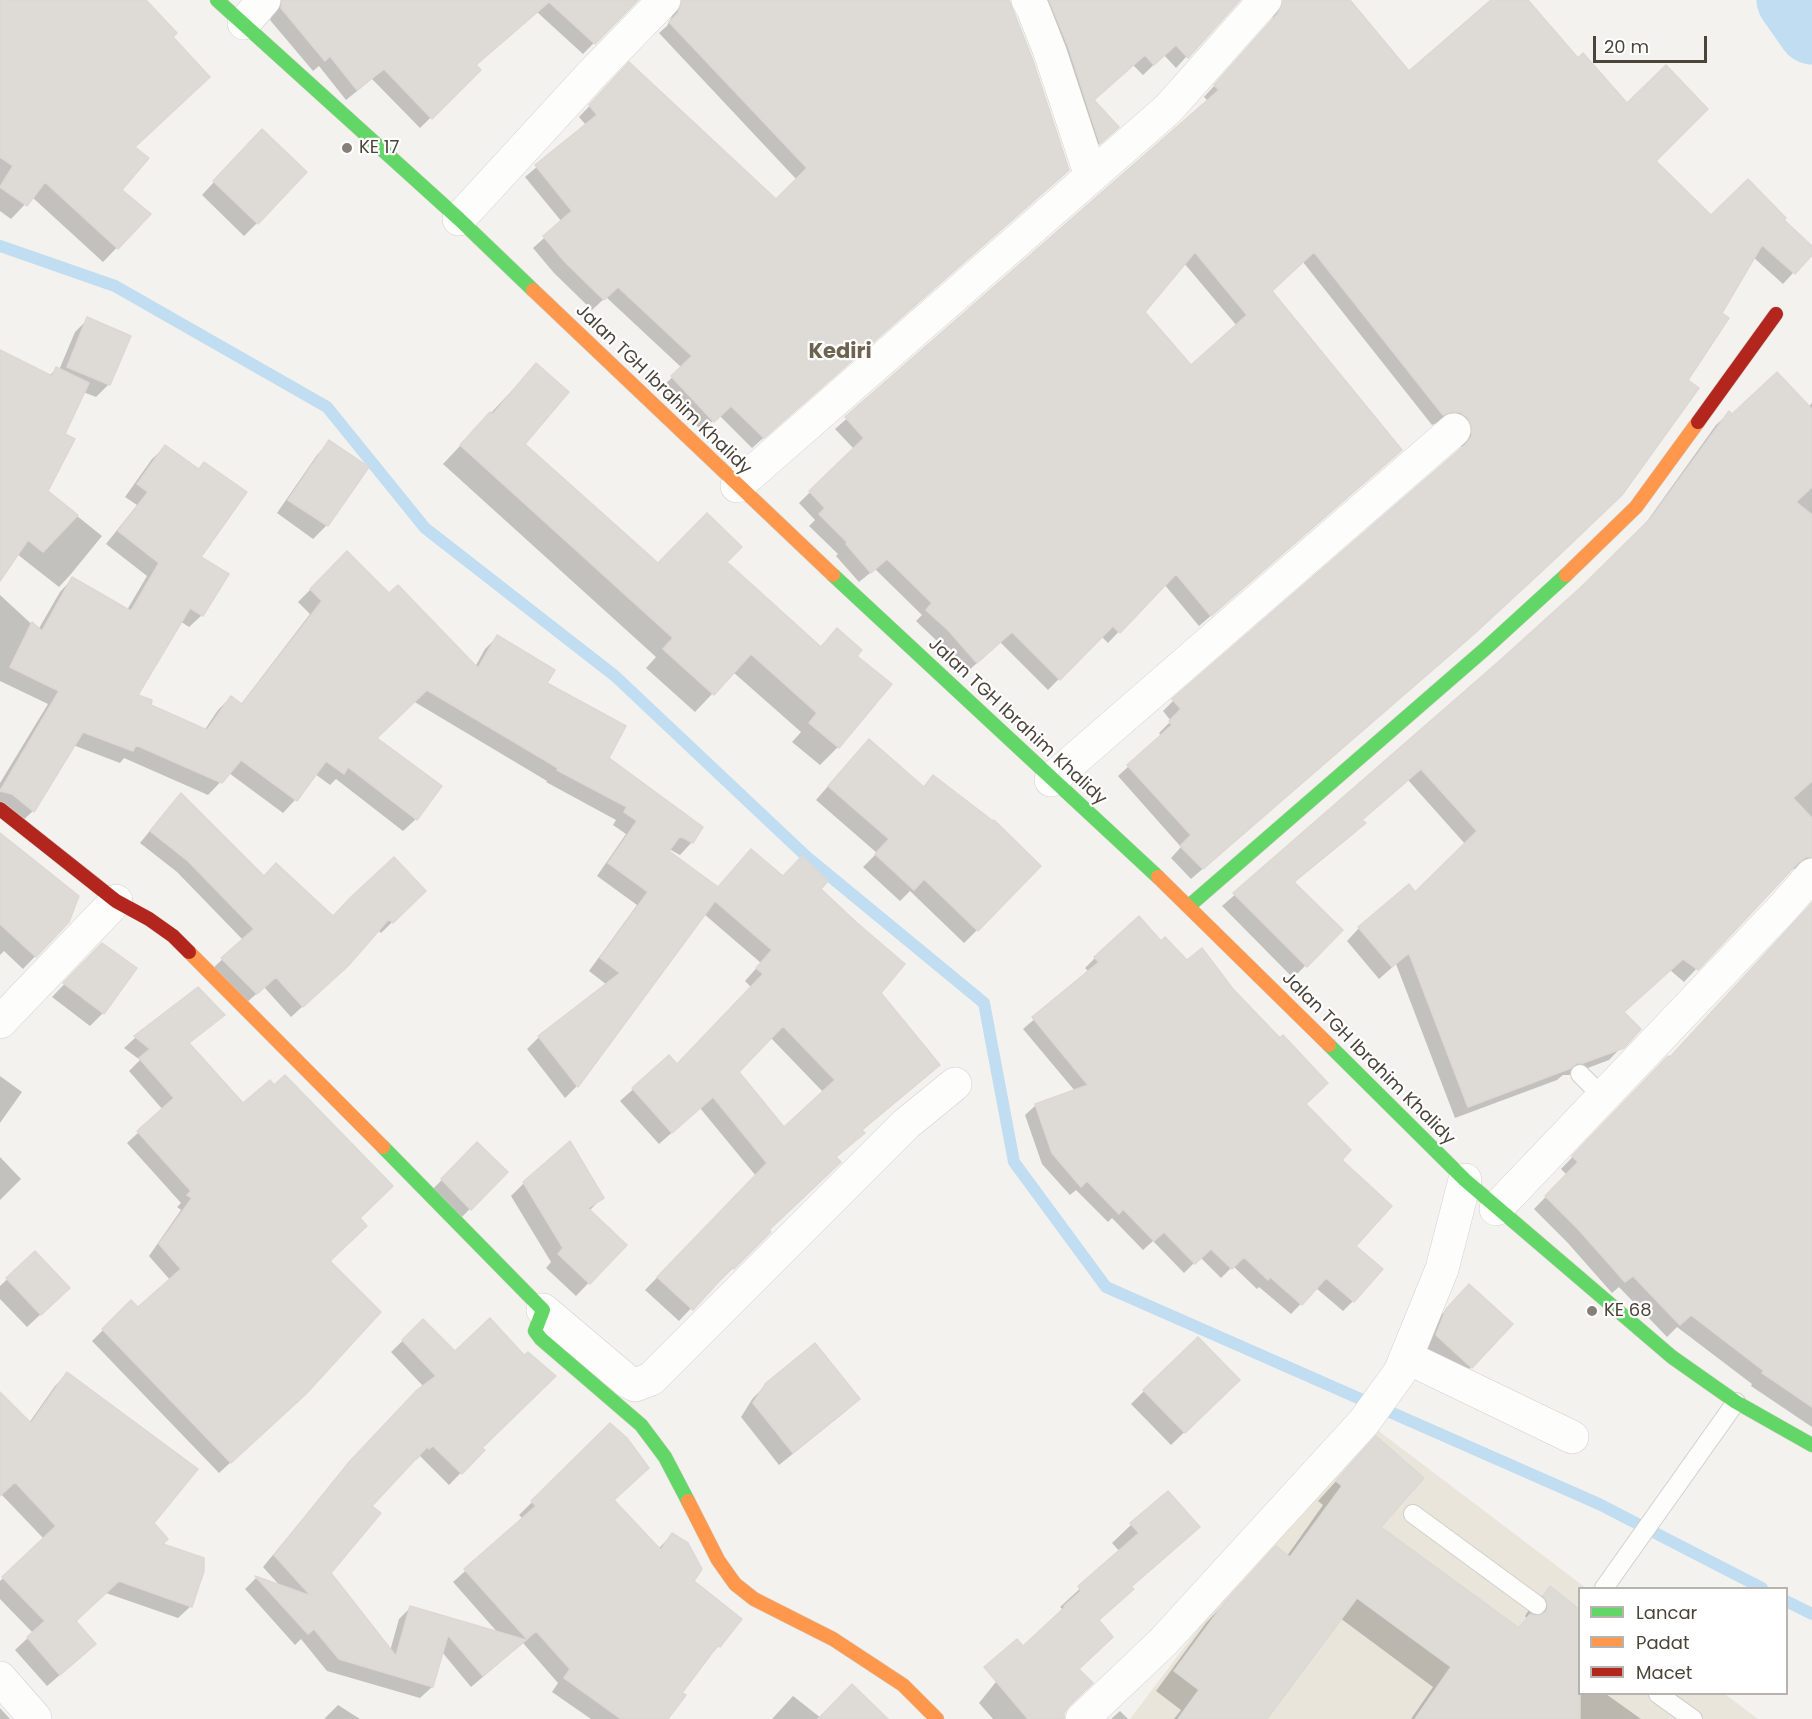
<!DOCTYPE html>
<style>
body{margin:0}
#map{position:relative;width:1812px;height:1719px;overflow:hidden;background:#f4f2ee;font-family:Poppins,sans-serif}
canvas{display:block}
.legend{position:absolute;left:1578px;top:1587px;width:210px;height:108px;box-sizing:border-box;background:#fff;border:2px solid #b7b4b0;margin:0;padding:8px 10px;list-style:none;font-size:18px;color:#4b4439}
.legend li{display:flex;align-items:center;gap:12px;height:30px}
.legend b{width:30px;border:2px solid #b7b4b0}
.scale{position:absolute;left:1593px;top:36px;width:114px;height:27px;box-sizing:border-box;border:3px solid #4b4439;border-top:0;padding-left:8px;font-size:18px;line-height:21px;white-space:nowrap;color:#4b4439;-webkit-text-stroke:4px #fff;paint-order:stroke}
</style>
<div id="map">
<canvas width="1812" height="1719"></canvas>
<ul class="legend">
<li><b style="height:8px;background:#63d668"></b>Lancar</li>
<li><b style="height:8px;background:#ff974d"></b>Padat</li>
<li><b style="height:8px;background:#b3261e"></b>Macet</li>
</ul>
<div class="scale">20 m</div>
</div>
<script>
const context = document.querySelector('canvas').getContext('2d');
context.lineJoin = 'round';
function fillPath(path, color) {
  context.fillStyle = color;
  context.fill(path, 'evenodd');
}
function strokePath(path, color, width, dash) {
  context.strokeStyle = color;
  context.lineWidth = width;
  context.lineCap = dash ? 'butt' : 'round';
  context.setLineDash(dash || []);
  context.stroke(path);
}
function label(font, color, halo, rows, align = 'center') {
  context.font = font + ' Poppins,sans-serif';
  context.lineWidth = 4.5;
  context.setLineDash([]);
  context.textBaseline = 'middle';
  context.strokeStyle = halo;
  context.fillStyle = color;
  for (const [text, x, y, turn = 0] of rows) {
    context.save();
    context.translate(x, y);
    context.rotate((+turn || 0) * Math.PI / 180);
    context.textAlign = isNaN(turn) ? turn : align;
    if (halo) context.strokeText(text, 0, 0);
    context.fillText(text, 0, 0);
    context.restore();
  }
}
fillPath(new Path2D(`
 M1359,1416L1586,1588H1580V1694H1725L1758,1719H1130Z`), '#eae5da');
fillPath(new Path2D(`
 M0,0H143L171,38L120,190L149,214L103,262L32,197L11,219L0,211Z
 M267,0H636L583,54L537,12L475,66L479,70L420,128L372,79L346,100L319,66L313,71L270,20L272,15Z
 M668,0H1008L1068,170L752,448L719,415L702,431L661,388L682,368L606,297L592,310L554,273L533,248L562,222L525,177L586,125L579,117L619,75L776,201L797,180L659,33L667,26L672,16L671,6Z
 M1030,0H1238L1176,68L1164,55L1143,75L1133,65L1092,101L1106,138L1089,153Z
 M1269,0H1348L1409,73L1493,0H1526L1654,161L1711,217L1782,220L1812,248V252L1783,284L1753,257L1460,646L1191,879L1171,858L1181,847L1118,776L1162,736L1159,733L1171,721L1163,711L1173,701L1458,453L1461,448L1462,439L1439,422L1432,425L1303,262L1270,291L1389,461L1199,626L1164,584L1108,643L1101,636L1048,690L1000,642L966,673L938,642L916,621L922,615L875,569L859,582L836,556L838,554L809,526L815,520L799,503L854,449L835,429L1208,101L1204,97L1269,25L1273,17L1272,6ZM1184,263L1237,326L1191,368L1143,312Z
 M249,144L257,223L244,236L202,195Z
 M88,319L109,384L96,397L83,392L63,435L46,491L102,536L71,574L59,587L17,554L0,578V351L48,377L56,369L59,370L75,332Z
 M536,365L523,444L658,565L725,562L819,648L837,630L855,656L838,747L820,765L792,742L801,732L733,672L695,712L646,668L656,657L443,464Z
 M1812,403V874L1803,869H1793L1786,873L1684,982L1670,970L1622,1013L1639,1029L1609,1060L1569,1075H1563L1557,1080L1455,1118L1396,964L1379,979L1347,941L1359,928L1415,894L1466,845L1408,780L1361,820L1364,823L1351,836L1293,883L1341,930L1293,978L1222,906L1498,664L1581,589L1640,531L1716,425L1729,413L1732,415L1808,407Z
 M330,442L367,468L326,526L313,539L277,513L317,455Z
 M165,447L198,557L202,615L189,627L180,621L136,696L149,705L204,731L218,710L231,697L241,704L310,614L298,602L347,553L389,595L475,667L485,649L497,637L545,683L607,758L692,842L680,855L669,849L667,852L718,888L783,878L818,889L926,1077L861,1131L767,1230L769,1232L721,1280L719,1279L679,1321L645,1290L756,1176L700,1108L659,1144L620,1101L669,1057L677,1066L752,988L745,981L761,963L704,914L577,1086L565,1098L527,1049L539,1037L607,985L589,971L637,905L597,876L626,834L613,825L616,820L546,782L547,781L413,701L375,739L416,819L403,831L336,779L330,785L315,774L295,800L283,813L229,773L208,795L124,758L120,763L73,745L33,811L20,823L0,807V783L48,704L0,681V595L38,630L60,592L72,579L127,610L147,576L106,544L137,505L125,497L152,459ZM770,1037L824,1093L784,1129L737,1072Z
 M856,754L922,788L933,777L977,930L964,943L910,891L900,901L863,867L877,853L816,800Z
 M170,806L263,878L333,918L424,891L381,933L378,930L335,977L291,1017L264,987L245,1004L211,970L243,940L177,872L140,843Z
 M0,835L68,922L23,969L4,951L0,955Z
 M1812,904V1427L1751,1386L1752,1384L1677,1327L1667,1337L1619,1287L1612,1293L1567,1242L1534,1209L1567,1175L1561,1169L1656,1070L1669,1059Z
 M102,945L103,1013L90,1026L52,997Z
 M1095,958L1304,1104L1340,1160L1354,1246L1353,1301L1343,1311L1316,1288L1291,1314L1259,1287L1257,1289L1233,1266L1221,1278L1200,1257L1184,1273L1153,1241L1143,1250L1112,1218L1108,1222L1076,1190L1070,1195L1042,1164L1025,1115L1036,1105L1075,1091L1023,1029L1089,972L1085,968Z
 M197,989L223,1015L188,1044L243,1105L358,1218L329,1261L293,1405L219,1473L92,1341L131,1302L138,1309L171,1281L149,1256L181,1210L177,1207L181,1203L127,1143L163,1110L129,1071L140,1060L124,1048L135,1038Z
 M0,1076L22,1092L0,1123Z
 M477,1144L506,1172L457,1222L429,1193Z
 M0,1157L21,1179L0,1200Z
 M524,1183L603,1197L589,1211L625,1245L576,1296L546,1268L551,1262L511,1196Z
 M35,1253L55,1301L27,1327L0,1299V1286Z
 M1456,1299L1471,1367L1458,1380L1423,1348L1433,1324Z
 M423,1321L483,1450L449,1485L420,1456L416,1460L415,1458L370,1506L329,1573L390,1651L399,1619L410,1608L499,1634L453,1582L523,1519L519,1515L610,1425L612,1500L658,1549L672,1535L719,1646L706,1658L680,1693L666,1719H591L552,1692L558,1683L523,1643L471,1687L442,1652L432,1687L420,1698L327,1671L301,1639L295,1645L245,1589L256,1578L281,1587L263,1567L339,1475L424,1387L391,1352Z
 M67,1374L152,1523L191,1606L178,1618L106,1593L75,1621L82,1656L47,1686L15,1650L33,1633L0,1599V1581L44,1539L1,1494L0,1495V1394L29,1423L55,1386Z
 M767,1384L858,1399L845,1412L779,1465L741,1417L753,1398Z
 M1144,1391L1225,1393L1171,1445L1131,1404Z
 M1357,1458L1379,1527L1517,1629L1527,1619L1525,1616L1531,1607L1550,1588L1580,1694H1606L1641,1719H1411L1433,1687L1340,1618L1266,1719H1174L1181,1710L1156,1691L1206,1623L1257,1568L1287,1556L1323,1505L1318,1501Z
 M1132,1524L1198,1527L1130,1588L1132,1589L1098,1621L1078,1670L1066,1707L1063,1713V1719H993L979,1703L1008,1667L1063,1610L1060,1607L1120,1552L1112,1543Z
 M793,1696L821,1718L885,1719H772Z
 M338,1705L360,1719H324Z
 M0,1708L10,1719H0Z
 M1120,1711L1128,1719H1111Z`), '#0003');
strokePath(new Path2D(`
 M0,246L115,286L327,407L425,528L615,676L808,858L984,1003L1014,1162L1106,1287L1599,1504L1762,1588
 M1786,1601L1812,1614`), '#c0ddf1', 12);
strokePath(new Path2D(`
 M1791,0L1812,30`), '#c0ddf1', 69);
const building = new Path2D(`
 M0,0H146L177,33L173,37L210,77L135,147L149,158L122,190L151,214L118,249L45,182L27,206L0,187L13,166L0,157Z
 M282,0H638L595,44L549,2L476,65L481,70L432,119L384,69L357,90L330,56L325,61L281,8Z
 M682,0H1009L1032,58L1069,170L764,438L731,406L714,422L671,376L692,356L618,287L604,300L565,262L543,236L572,211L535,165L597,115L589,105L629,62L776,199L807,168L669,22L678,13Z
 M1049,0H1240L1188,58L1176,45L1154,65L1145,55L1094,100L1119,127L1100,144L1068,46Z
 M1283,0H1350L1409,71L1491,0H1528L1578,58L1583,53L1627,103L1666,65L1708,109L1656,161L1711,215L1748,179L1786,218L1784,220L1812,246V255L1795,274L1762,245L1722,313L1729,318L1688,380L1699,388L1622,495L1554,560L1473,635L1203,869L1180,846L1191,835L1127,765L1172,725L1169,721L1181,709L1172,699L1466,444L1472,436V427L1468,418L1460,412H1451L1443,415L1314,252L1272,291L1402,450L1211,616L1176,574L1120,633L1113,626L1060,680L1012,632L977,663L949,631L926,610L932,603L887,559L871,573L846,544L847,542L819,514L825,508L809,491L864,438L845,417L1219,90L1214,85L1279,12ZM1195,252L1247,315L1191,365L1145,312Z
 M262,129L307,172L258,224L213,181Z
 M87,317L131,336L110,385L67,367Z
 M0,350L52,376L56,367L89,383L65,434L75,439L48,491L78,515L43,552L28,540L0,581Z
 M536,363L569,392L525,444L658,563L707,513L742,547L727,562L821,647L837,628L862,650L857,656L892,684L839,748L809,723L817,713L751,654L714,695L663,649L673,638L460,445L490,412L493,414Z
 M1777,372L1812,409V487L1796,502L1812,515V781L1793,798L1812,818V857H1806L1798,863L1698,970L1683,959L1624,1012L1641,1029L1624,1048L1583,1063H1577L1571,1068L1468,1107L1409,953L1392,967L1358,927L1409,884L1415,892L1477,831L1421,769L1362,820L1366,823L1294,882L1343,930L1307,967L1233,893L1497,663L1580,588L1651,518L1729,411L1732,414Z
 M329,440L369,467L328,526L288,500Z
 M165,445L199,469L204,462L247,492L201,557L229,574L203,616L190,608L138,695L152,700L151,705L207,730L231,696L242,704L322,601L310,589L347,551L389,593L398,585L478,668L497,635L555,670L547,683L626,726L609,758L703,827L693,843L680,836L669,851L718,887L751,849L783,876L802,856L828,881L821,889L856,922L905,964L881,993L940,1065L862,1130L865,1133L836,1157L841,1162L769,1230L771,1232L734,1269L732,1267L693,1310L657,1277L767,1163L713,1097L672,1133L632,1088L669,1055L677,1064L763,974L756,968L772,950L715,901L578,1087L538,1036L620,973L600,958L648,892L608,863L637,821L624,812L627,807L557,770L558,768L427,690L377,738L442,786L417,820L348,767L344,774L326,761L297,801L241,760L222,783L136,745L133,751L83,732L34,812L12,794L0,791L59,691L10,667L32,622L42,631L72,577L131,611L159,563L118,531L148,492L137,484ZM783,1026L835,1080L784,1127L739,1072Z
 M869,739L924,787L933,775L993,821L994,820L1041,866L978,931L924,879L914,890L875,854L889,839L828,786Z
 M181,793L264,876L276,863L333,916L351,897L394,857L426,891L393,923L389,919L348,966L303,1007L276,977L257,994L221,958L254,929L188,861L150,831Z
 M0,833L79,896L69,922L36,957L0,924Z
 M1812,903V1407L1762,1373L1764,1371L1691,1315L1680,1325L1633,1276L1625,1282L1579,1230L1545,1196L1578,1162L1572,1156L1668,1056L1670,1057Z
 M1139,916L1161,941L1165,937L1187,960L1202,948L1233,989L1280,1038L1283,1035L1328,1083L1306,1104L1351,1150L1342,1160L1392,1206L1356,1246L1383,1269L1354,1302L1326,1278L1302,1305L1270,1277L1268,1280L1244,1257L1232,1269L1211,1249L1195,1264L1164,1232L1154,1241L1123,1209L1119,1214L1087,1181L1081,1187L1052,1153L1035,1104L1088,1085L1032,1017L1099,962L1094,957Z
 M102,943L137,968L104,1014L63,983Z
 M198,987L225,1015L189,1043L243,1103L270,1080L274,1085L285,1075L393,1186L360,1218L367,1226L330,1261L381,1312L306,1394L231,1463L102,1329L131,1300L138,1307L181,1269L159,1244L192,1198L187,1195L191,1191L137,1131L174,1098L139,1058L150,1049L134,1036Z
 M570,1141L604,1198L588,1208L627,1245L590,1284L558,1254L563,1248L523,1182Z
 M477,1142L508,1172L471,1210L441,1179Z
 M35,1251L70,1288L41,1315L6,1278Z
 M1469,1284L1513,1324L1472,1368L1436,1335L1446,1309Z
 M490,1318L524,1355L528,1352L556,1376L482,1448L485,1450L462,1474L433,1446L429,1449L427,1447L372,1506L381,1513L331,1573L396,1656L410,1606L526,1640L483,1676L448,1635L433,1687L339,1659L314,1629L308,1634L255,1576L311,1596L274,1555L350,1461L417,1390L436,1376L402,1340L423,1319L455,1351Z
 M1198,1337L1240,1380L1185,1433L1143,1390Z
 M815,1343L860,1399L793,1453L753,1403L766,1383Z
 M67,1372L198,1469L154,1523L168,1539L163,1544L204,1558V1571L192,1607L119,1581L76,1621L96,1644L60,1675L27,1637L45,1621L2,1577L56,1526L15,1482L0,1496V1392L31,1423Z
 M610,1423L627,1438L649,1468L614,1500L661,1550L672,1533L688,1543L702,1569L694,1581L742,1619L720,1647L718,1645L682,1693L686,1695L668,1719H621L564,1678L570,1669L536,1631L527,1639L464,1569L536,1506L531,1501Z
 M1376,1436L1424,1478L1381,1527L1519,1628L1530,1614L1536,1616L1546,1612L1548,1606L1543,1596L1550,1586L1580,1610V1719H1415L1451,1667L1357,1598L1267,1719H1178L1199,1690L1174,1671L1225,1602L1276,1546L1290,1557L1342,1486L1336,1481Z
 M1168,1491L1200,1527L1131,1587L1134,1589L1099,1620L1113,1637L1079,1669L1093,1683L1069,1706L1064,1713V1719H1028L984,1667L1017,1639L1023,1646L1065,1607L1064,1606L1081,1591L1078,1586L1139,1533L1130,1523Z
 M852,1684L888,1719H818Z`);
fillPath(building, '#dedbd6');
strokePath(building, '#dcd9d4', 1.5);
const lane = new Path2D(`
 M1580,1074L1603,1097
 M1413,1514L1537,1605
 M1604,1588L1736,1402
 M1658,1694L1693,1719`);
const street = new Path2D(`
 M1028,0L1033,9L1050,52L1091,176
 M244,23L264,0
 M459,219L593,73L664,0
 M737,486L1168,109L1265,0
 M1051,780L1454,430
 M0,1022L116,901
 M1496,1209L1781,910L1812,875
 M543,1310L627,1381L635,1385L651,1379L906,1124L955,1084
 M1406,1357L1572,1437
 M0,1678L35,1718
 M1082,1719L1163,1642L1364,1422L1400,1372L1442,1269L1465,1180`);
const fast = new Path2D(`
 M217,0L459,219L533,290
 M833,575L1158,877
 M1189,906L1485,649L1566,575
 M1329,1045L1465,1180L1672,1357L1736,1402L1812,1445
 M383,1147L543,1310L535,1331L541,1339L641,1425L665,1457L688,1501`);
const slow = new Path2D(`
 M533,290L833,575
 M1566,575L1636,507L1698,422
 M1158,877L1329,1045
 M189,952L383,1147
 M688,1501L718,1560L735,1584L754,1599L833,1639L903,1685L937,1719`);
const jam = new Path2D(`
 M1698,422L1776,314
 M0,809L116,901L149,919L173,936L189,952`);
strokePath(lane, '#d2d0cb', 20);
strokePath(street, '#d2d0cb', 34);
strokePath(fast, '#d3cfc5', 15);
strokePath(slow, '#d3cfc5', 15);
strokePath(jam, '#d3cfc5', 15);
strokePath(lane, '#fdfdfc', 18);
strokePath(street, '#fdfdfc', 33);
strokePath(fast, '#63d668', 14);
strokePath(slow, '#ff974d', 14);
strokePath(jam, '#b3261e', 14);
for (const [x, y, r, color] of [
 [347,148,6,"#868178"],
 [1592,1311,6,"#868178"]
]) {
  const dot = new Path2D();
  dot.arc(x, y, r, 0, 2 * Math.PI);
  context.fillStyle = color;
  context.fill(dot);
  strokePath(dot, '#fff', 2);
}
label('18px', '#4b4439', '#fff', [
 ["KE 17",359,148],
 ["KE 68",1604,1311]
], 'left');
label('18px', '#4b4439', '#fff', [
 ["Jalan TGH Ibrahim Khalidy",663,390,44],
 ["Jalan TGH Ibrahim Khalidy",1017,722,43],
 ["Jalan TGH Ibrahim Khalidy",1368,1059,45]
]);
label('bold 21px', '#6e6250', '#fff', [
 ["Kediri",840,353]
]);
</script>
